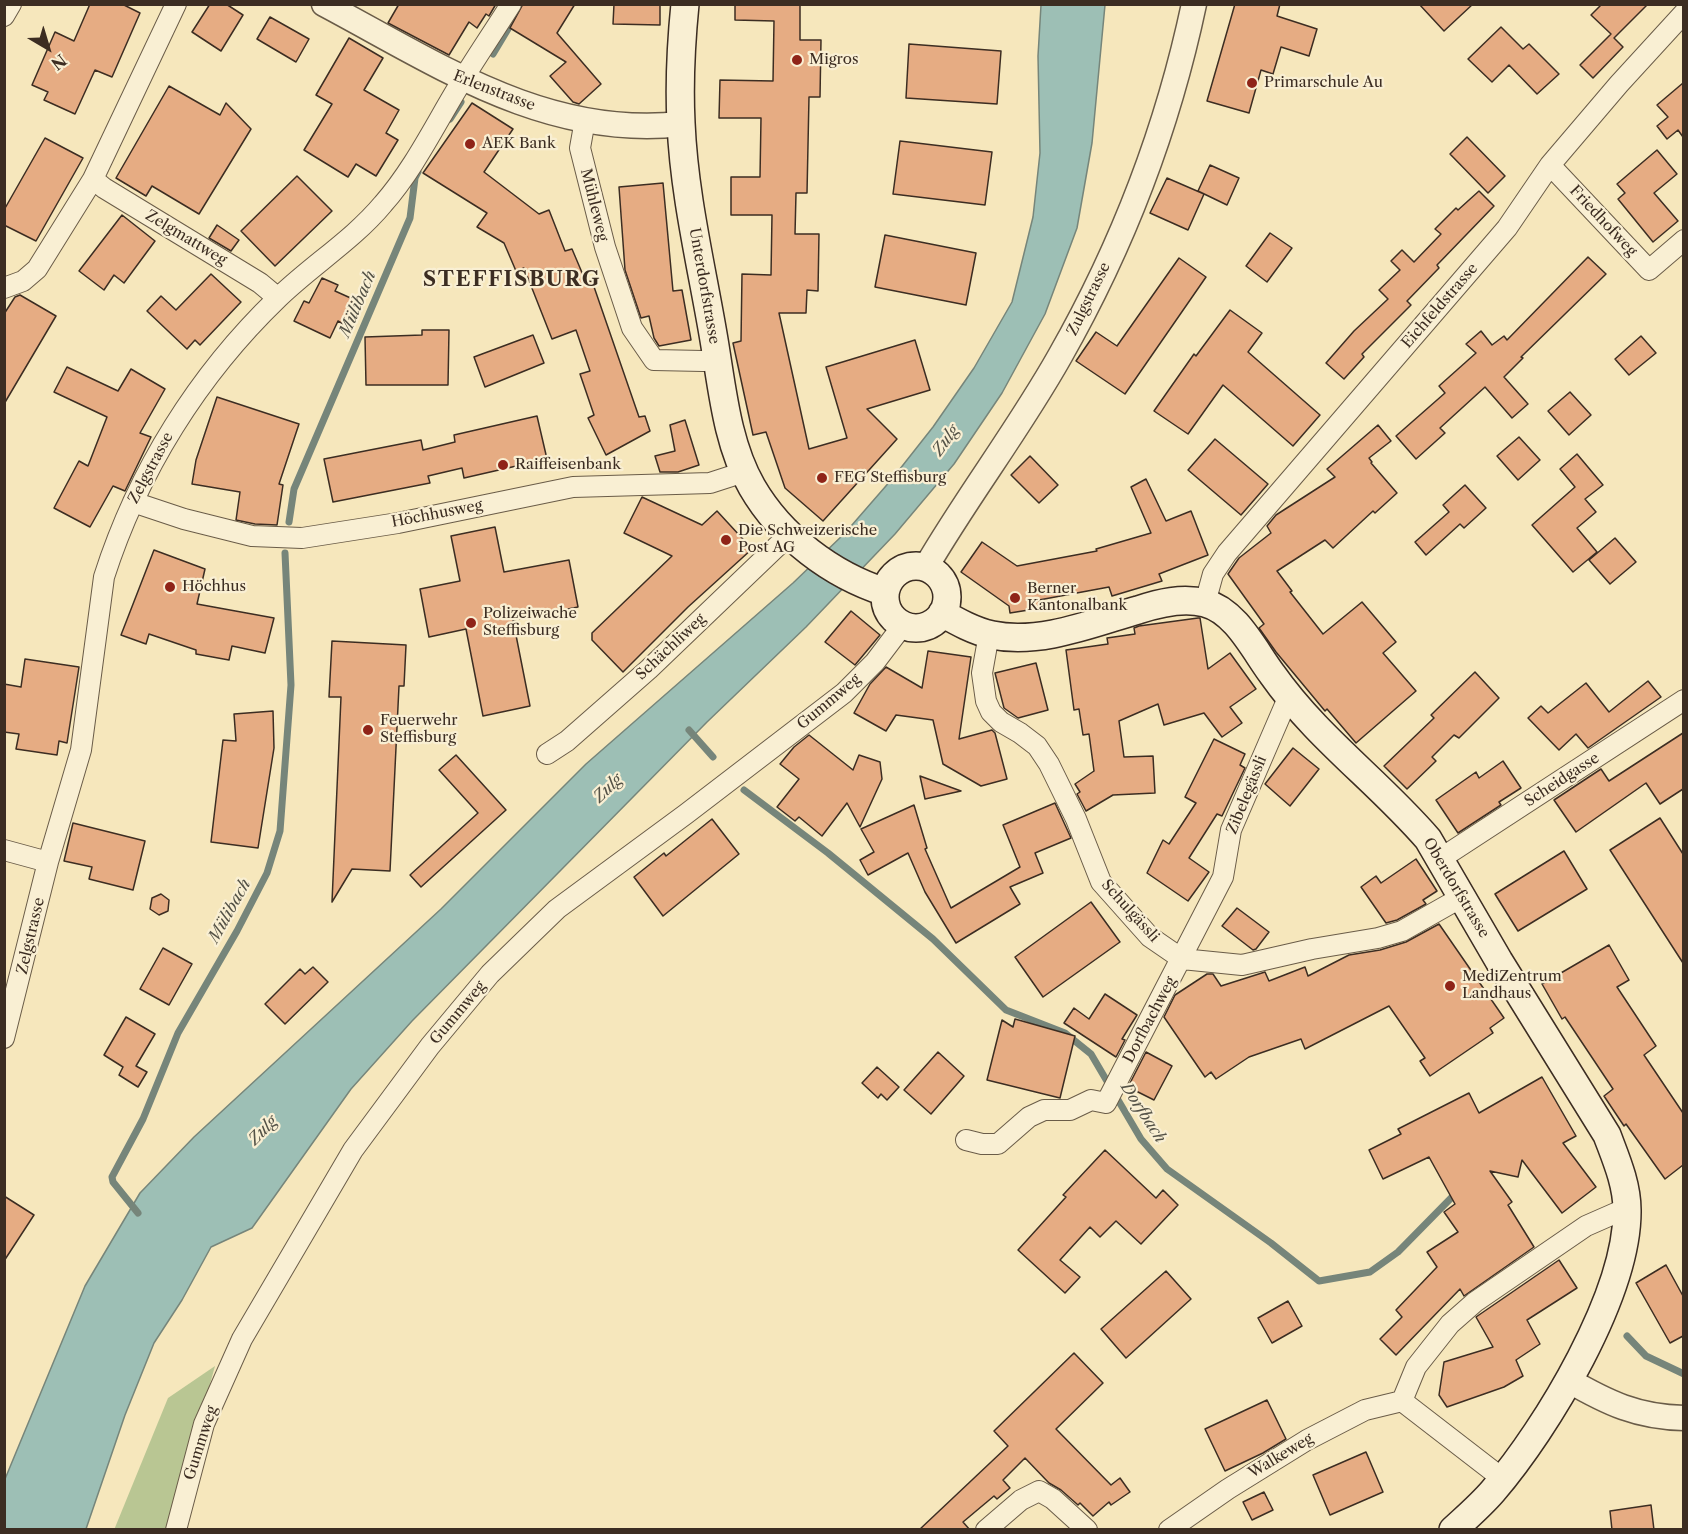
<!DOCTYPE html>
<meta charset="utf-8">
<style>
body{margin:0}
#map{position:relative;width:1688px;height:1534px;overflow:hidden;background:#f6e7bc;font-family:"Libre Caslon Text",serif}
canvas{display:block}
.frame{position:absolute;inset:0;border:6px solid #3c2d22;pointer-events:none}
.north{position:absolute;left:18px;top:18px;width:60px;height:60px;-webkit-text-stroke:4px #f9efd3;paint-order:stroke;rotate:142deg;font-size:16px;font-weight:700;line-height:24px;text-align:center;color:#3c2d22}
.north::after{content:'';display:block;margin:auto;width:21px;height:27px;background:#3c2d22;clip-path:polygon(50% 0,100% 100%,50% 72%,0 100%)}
</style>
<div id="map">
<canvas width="1688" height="1534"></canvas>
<div class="frame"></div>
<div class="north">N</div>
</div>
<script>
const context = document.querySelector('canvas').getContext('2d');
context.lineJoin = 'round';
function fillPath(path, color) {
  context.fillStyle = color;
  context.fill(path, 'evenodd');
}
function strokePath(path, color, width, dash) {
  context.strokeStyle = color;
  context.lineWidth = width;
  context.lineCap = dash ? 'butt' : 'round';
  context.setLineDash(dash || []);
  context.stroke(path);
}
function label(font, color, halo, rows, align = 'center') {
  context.font = font + ' "Libre Caslon Text",serif';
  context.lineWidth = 4.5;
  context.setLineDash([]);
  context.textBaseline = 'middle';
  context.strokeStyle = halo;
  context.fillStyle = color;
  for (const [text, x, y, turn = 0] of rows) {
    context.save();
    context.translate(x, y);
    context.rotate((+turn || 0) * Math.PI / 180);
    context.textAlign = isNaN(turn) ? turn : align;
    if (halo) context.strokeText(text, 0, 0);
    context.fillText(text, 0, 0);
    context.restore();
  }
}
fillPath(new Path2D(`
 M215,1366L170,1529L114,1530L168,1398Z`), '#b9c693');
const water = new Path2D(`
 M1041,5H1105L1092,143L1077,228L1045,314L1002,393L954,464L895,534L806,627L707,722L412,1021L351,1089L252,1228L211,1247L182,1300L154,1343L125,1415L86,1529L5,1530V1479L85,1286L140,1193L194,1137L441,909L586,764L793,583L845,533L892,479L933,427L974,368L1012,302L1033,217L1040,153L1038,56Z`);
fillPath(water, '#9dbfb5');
strokePath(water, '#76857a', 1.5);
strokePath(new Path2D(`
 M493,54L523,4
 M450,119L461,102
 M289,522L294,489L410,218L415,178L418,172
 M689,730L713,757
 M744,790L828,853L933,939L1006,1010L1065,1033L1091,1054L1141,1139L1167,1169L1271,1243L1319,1281L1370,1272L1398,1252L1456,1193
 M138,1213L113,1182L112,1177L143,1119L178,1033L237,931L267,873L280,831L291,685L285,553
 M1627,1336L1646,1356L1684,1374`), '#76857a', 7);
const building = new Path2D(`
 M90,4H122L140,13L112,77L95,70L75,114L44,100L48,92L32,85L55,32L74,41Z
 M210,4H226L243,15L221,51L192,32Z
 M399,4H496L489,16L486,14L477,28L469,22L449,55L388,23Z
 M523,4H575L557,33L601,84L579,104L573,102L550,76L566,62L510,28Z
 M614,4H660V25L613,24Z
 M735,4H800V40H821L820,97H809L807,193H796L795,234H819L818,291L807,290L806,313H779L809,449L847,438L826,367L915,340L930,390L867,409L897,439L823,521L785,488L766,432L753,435L733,343L741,341L742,274L771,275L772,215H731V177H760L761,118H719L720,80L773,81L774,21L735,20Z
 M1235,4H1280L1277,16L1317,29L1309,56L1281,47L1273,74L1261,70L1249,113L1207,101Z
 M1419,4H1473L1444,31Z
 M1602,4H1648L1614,38L1623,47L1593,78L1580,65L1611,34L1591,15Z
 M270,17L309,39L296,62L257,39Z
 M1501,27L1523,49L1529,44L1559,74L1537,94L1509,65L1492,82L1468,59Z
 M349,38L383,58L364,90L399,110L386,133L398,140L376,176L356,164L348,177L304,150L332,104L316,95Z
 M909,44L1001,51L997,104L906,98Z
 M1683,83V137L1678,130L1667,139L1657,126L1668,117L1657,105Z
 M169,86L220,115L226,103L251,129L199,214L152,186L146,196L116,178Z
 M472,103L513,129L484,172L539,214L549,210L565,251L572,249L586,282L592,281L639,417L645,416L650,431L606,455L588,418L594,415L580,374L590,371L576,330L552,339L524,268L516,271L504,243L477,227L487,213L423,173Z
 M1467,137L1505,176L1488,193L1450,154Z
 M45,138L83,158L36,241L4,225V210Z
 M900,141L992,152L985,205L893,194Z
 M1657,150L1677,174L1654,193L1678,221L1653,242L1618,199L1625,193L1617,184Z
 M1210,165L1239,178L1227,205L1198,191Z
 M297,176L332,211L275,266L241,231Z
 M1167,178L1204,194L1188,230L1150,213Z
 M663,183L673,291L682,290L691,340L659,346L654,338L649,316L641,318L625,270L619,187Z
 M1479,191L1494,206L1437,265L1439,268L1407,301L1411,305L1362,354L1364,357L1344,379L1326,363L1354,331L1388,299L1379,290L1400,270L1391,261L1402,250L1414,262L1441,234L1435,229L1456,208L1458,210Z
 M122,215L155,241L124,283L114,275L104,290L79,271Z
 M217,225L239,240L231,251L209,238Z
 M1270,233L1292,248L1267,282L1246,266Z
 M885,235L976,253L966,305L875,287Z
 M1588,257L1606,274L1521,357L1523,358L1504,377L1528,404L1512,418L1485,387L1440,428L1445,433L1416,459L1396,436L1445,393L1439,386L1476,353L1466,344L1481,331L1492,345L1504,336L1507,340Z
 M1179,258L1206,277L1125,394L1076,361L1096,332L1117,346Z
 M211,274L241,302L200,345L195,340L187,349L147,311L161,296L176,310Z
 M322,278L338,285L335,291L355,300L343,324L338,321L330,338L294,321L304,301L309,303Z
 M20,295L56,316L4,404V314L15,297Z
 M1230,310L1262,333L1248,352L1320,415L1293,446L1223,385L1188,434L1154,411L1194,354L1196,356Z
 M422,330H449L448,385H366L365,337L422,335Z
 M533,335L544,363L485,387L474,357Z
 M1641,336L1656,353L1629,375L1615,359Z
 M67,367L118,391L131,369L165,389L140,433L151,437L125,491L113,486L90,527L54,508L79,461L88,466L107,417L54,392Z
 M1570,392L1591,415L1569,435L1548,411Z
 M217,397L299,424L279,484L283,485L277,525L255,524L236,520L240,492L192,484L196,460Z
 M537,416L547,459L464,478L462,468L428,476L430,483L333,502L324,459L421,440L423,450L455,442L454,435Z
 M685,420L699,465L678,472H660L655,456L675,451L670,425Z
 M1378,425L1391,441L1369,458L1372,462L1371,463L1397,493L1375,513L1373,511L1333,548L1325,540L1277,571L1292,591L1290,592L1323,634L1362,602L1396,642L1383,653L1416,691L1356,743L1327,709L1325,711L1276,652L1259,628L1264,624L1228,574L1239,558L1271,533L1267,526L1276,515L1335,477L1327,469Z
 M1519,437L1540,460L1518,480L1497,456Z
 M1215,439L1268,484L1241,515L1188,470Z
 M1577,454L1603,485L1585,499L1596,512L1577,528L1597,552L1573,572L1532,525L1575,487L1560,469Z
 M1030,456L1058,485L1039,503L1011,475Z
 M1146,479L1166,521L1191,511L1208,555L1159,574L1162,581L1112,596L1109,587L1039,600L1041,608L1010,613L1009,606L961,572L982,542L1017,566L1097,551L1096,549L1151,533L1131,487Z
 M1465,485L1486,508L1464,528L1460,524L1426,555L1415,542L1449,512L1443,505Z
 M642,497L702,525L717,511L752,549L688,607L623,672L592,640V633L672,556L624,533Z
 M495,527L504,572L569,560L578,607L513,620L530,706L483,716L466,629L429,637L420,589L460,581L451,536Z
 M1615,538L1636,562L1610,584L1589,560Z
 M154,550L205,569L197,604L274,618L265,653L232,646L229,660L196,654V650L149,634L146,644L121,635Z
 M851,611L880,635L855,665L825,642Z
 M1198,618H1200L1208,669L1230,653L1256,689L1230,707L1242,723L1222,737L1204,713L1164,725L1158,704L1119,721L1124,757L1153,756L1155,793L1113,795L1086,811L1077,794L1080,792L1075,784L1094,771L1089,734L1083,735L1079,709L1074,710L1066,650L1108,644L1107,638L1135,634L1134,628L1139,626Z
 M332,641L406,645L404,686H399L390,871L352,869L332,902L341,697H329Z
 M928,651L971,657L959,739L992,730L995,733L1007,779L981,786L943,764L933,720L896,715L886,731L854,713L870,684L886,667L922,688Z
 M25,659L79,667L67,743L59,741L57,755L16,749L19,734L4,732V684L21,687Z
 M1036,663L1048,710L1018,718L1004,708L995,673Z
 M1475,672L1499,698L1459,738L1454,735L1432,757L1436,761L1407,789L1384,766L1434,718L1431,715Z
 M1648,681L1661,697L1588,748L1576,734L1559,750L1528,718L1541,706L1548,713L1586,683L1609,712Z
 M273,711L274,748L258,848L211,842L223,740L236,741L234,714Z
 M1683,733V789L1660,804L1646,783L1576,832L1554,800L1601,769L1609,781Z
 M809,735L853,770L859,755L880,762L882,779L860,827L847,803L822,836L799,817L795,821L777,807L799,779L780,764L794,747Z
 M1214,739L1245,754L1240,765L1245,768L1222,816L1217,814L1189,858L1209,872L1188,901L1147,873L1163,840L1169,844L1196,803L1185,797Z
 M1293,748L1319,769L1290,806L1265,784Z
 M456,755L506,810L421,887L410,875L478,813L439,770Z
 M1503,761L1521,788L1499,802L1501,805L1458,833L1436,800L1476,772L1479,778Z
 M920,776L961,791L925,799Z
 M1055,803L1071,838L1035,853L1043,873L1010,887L1020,904L956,943L925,892L908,853L868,875L860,860L874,852L861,829L914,805L927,848L925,849L951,908L1020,867L1003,825Z
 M1660,818L1683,854V963L1610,850Z
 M712,819L739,854L663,916L634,877L664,853L666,856Z
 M73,823L145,841L133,890L89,879L92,867L64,861Z
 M1564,851L1587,889L1518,931L1495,894Z
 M1416,859L1437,891L1423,900L1426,904L1397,920L1386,923L1361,887L1376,876L1381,883Z
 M161,894L169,900L168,911L159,915L150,909L152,898Z
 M1091,902L1120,942L1043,997L1015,957Z
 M1237,908L1269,932L1256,949L1253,950L1222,926Z
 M1439,924L1504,1018L1490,1028L1493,1033L1430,1076L1420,1061L1425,1058L1389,1006L1305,1049L1301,1039L1249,1057L1216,1079L1211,1072L1205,1077L1164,1017L1175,995L1207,974H1213L1221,986L1265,972L1269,981L1305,967L1308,976L1349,955L1380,950L1406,942Z
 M1609,945L1629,980L1617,987L1656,1046L1644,1055L1683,1113V1165L1665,1179L1626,1124L1624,1126L1604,1096L1613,1089L1565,1017L1562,1019L1542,984Z
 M163,948L192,964L169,1005L140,989Z
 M313,967L328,982L285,1024L265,1004L300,969L305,974Z
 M1105,994L1137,1015L1122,1039L1125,1040L1116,1057L1064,1023L1074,1008L1089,1019Z
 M126,1017L155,1034L136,1066L147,1072L138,1087L119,1075L123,1067L104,1055Z
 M1015,1019L1075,1036L1060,1098L987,1080L1002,1020L1013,1027Z
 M938,1052L964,1076L931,1114L904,1090Z
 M1146,1052L1172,1066L1154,1100L1128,1087Z
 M877,1067L899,1087L887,1100L881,1094L878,1098L862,1083Z
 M1542,1077L1576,1136L1563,1143L1596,1187L1562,1213L1522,1160L1518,1177L1490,1171L1512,1202L1508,1205L1534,1247L1464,1296L1460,1289L1396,1355L1380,1339L1402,1317L1396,1310L1437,1267L1427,1252L1458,1232L1444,1212L1455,1204L1429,1157L1383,1179L1369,1150L1401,1134L1398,1129L1469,1093L1479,1113Z
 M1105,1150L1156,1198L1163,1190L1178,1205L1141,1244L1116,1221L1100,1237L1090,1227L1060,1260L1080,1277L1065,1293L1018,1250L1066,1197L1063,1195Z
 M4,1196L34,1215L4,1261Z
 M1559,1260L1577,1288L1527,1320L1540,1344L1516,1360L1523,1376L1504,1387L1447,1407L1439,1395L1444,1362L1493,1347L1476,1317Z
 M1666,1265L1683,1296V1336L1670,1343L1636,1283Z
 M1166,1271L1191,1299L1126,1358L1101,1329Z
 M1288,1301L1302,1326L1272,1343L1258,1318Z
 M1074,1353L1103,1383L1056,1429L1111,1485L1120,1478L1130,1492L1111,1505L1109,1502L1093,1516L1080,1503L1078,1505L1061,1490L1049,1483L1025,1458L1003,1480L1010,1488L997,1499L994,1496L963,1522L970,1530H919L1008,1446L994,1431Z
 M1267,1400L1286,1439L1263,1453L1225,1471L1205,1429Z
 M1366,1452L1383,1492L1330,1515L1313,1475Z
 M1264,1492L1273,1510L1252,1520L1243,1502Z
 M1651,1505L1654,1530H1612L1610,1511Z`);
fillPath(building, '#e6ac83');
strokePath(building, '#3c2d22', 1.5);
const minor = new Path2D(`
 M176,4L93,179L104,188L260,283L278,298
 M4,16L11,4
 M585,120L580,148L605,247L632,328L654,360L703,361L717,359
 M1550,165L1649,270L1684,240
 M4,288L23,281L37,269L93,179
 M133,502L184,519L252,536L302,538L398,523L573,487L710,483L744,472
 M1205,603L1213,574L1227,553L1507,228L1550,165L1619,84L1684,13
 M989,634L982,673L986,701L991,712L1001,722L1020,733L1037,746L1049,764L1076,819L1101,882L1150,937L1182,959L1242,965L1312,949L1378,938L1402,931L1462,897
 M547,754L567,741L649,669L790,534
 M4,850L48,862
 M1440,859L1684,700
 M4,1038L48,862L81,750L104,577C138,471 198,375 278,298C312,265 353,240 383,204C413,170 434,127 457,89C474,60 493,33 511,4
 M966,1140L982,1144H998L1029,1117L1044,1110H1070L1091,1100L1106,1103L1223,877L1231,830L1288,698
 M1402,1401L1416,1367L1450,1324L1475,1302L1586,1226L1627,1208
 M1402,1401L1503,1479
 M176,1530L204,1424L242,1339L353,1150L430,1046L490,974L557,909L686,814L844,693L875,662L903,625
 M986,1530L1021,1500L1039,1491L1053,1499L1087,1530
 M1169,1530L1228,1489L1307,1440L1365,1410L1402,1401`);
const tertiary = new Path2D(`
 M324,4C437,64 546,139 681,124
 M926,567C968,495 1019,429 1060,356C1122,247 1168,127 1194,4
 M1568,1380C1608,1403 1637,1417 1684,1418`);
const secondary = new Path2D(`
 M685,4C681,44 679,83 681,123C684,194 701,264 713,334C722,385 726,442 752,487C781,537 832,575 885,592
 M885 597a31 31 0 1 1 62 0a31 31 0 1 1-62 0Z
 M942,613C958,622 974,631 992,635C1040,645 1093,623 1138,610C1159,603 1183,597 1205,603C1236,611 1254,650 1272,674C1317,738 1378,781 1428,839L1499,961L1607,1135C1616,1159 1627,1184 1627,1210C1628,1294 1547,1428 1493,1491C1481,1505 1467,1517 1453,1530`);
strokePath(minor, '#6a5c48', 22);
strokePath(tertiary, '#6a5c48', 27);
strokePath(secondary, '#3c2d22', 30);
strokePath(minor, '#f9efd3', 20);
strokePath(tertiary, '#f9efd3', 24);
strokePath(secondary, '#f9efd3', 27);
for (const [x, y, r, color] of [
 [797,60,6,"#8f2418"],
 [1252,83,6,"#8f2418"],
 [470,144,6,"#8f2418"],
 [503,465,6,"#8f2418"],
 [822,478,6,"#8f2418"],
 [726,540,6,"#8f2418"],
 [170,587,6,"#8f2418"],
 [1015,598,6,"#8f2418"],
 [471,623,6,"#8f2418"],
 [368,730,6,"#8f2418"],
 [1450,986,6,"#8f2418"]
]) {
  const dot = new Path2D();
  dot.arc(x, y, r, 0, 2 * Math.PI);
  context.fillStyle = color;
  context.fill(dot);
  strokePath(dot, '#f9efd3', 2);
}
label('15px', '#3c2d22', '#f9efd3', [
 ["Migros",809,60],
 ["Primarschule Au",1264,83],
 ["AEK Bank",482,144],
 ["Raiffeisenbank",515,465],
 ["FEG Steffisburg",834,478],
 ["Die Schweizerische",738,531],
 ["Post AG",738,548],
 ["Höchhus",182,587],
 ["Berner",1027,589],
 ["Kantonalbank",1027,606],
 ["Polizeiwache",483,614],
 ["Steffisburg",483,631],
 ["Feuerwehr",380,721],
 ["Steffisburg",380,738],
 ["MediZentrum",1462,977],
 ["Landhaus",1462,994]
], 'left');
label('15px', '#3c2d22', '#f9efd3', [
 ["Erlenstrasse",494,91,21],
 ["Mühleweg",594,205,76],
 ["Friedhofweg",1603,221,47],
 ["Zelgmattweg",186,238,31],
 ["Unterdorfstrasse",704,286,80],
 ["Zulgstrasse",1089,299,-64],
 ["Eichfeldstrasse",1440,306,-49],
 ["Zelgstrasse",151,468,-62],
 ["Höchhusweg",437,514,-11],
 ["Schächliweg",671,647,-43],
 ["Gummweg",829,702,-40],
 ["Scheidgasse",1562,780,-33],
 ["Zibelegässli",1247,795,-68],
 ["Oberdorfstrasse",1456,888,59],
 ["Schulgässli",1130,911,48],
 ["Zelgstrasse",31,936,-77],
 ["Gummweg",458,1013,-50],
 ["Dorfbachweg",1150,1020,-62],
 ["Gummweg",201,1443,-72],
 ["Walkeweg",1281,1456,-31]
]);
label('italic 16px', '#545247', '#f9efd3', [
 ["Mülibach",358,304,-67],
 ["Zulg",946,441,-54],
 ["Zulg",608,789,-44],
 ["Mülibach",230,911,-61],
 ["Dorfbach",1143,1113,57],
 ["Zulg",263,1131,-46]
]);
context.letterSpacing = '1.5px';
label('bold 21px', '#3c2d22', '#f9efd3', [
 ["STEFFISBURG",512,280]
]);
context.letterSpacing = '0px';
</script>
